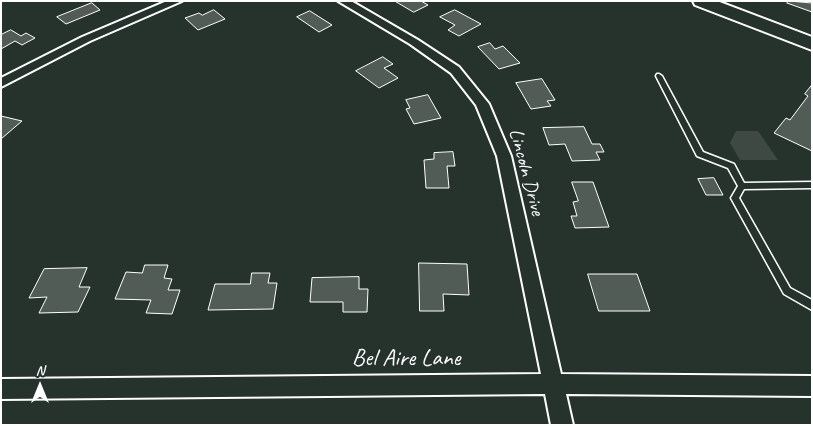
<!DOCTYPE html>
<style>
body{margin:0}
#map{position:relative;width:813px;height:426px;overflow:hidden;background:#26332d;font-family:Caveat,sans-serif}
canvas{display:block}
.frame{position:absolute;inset:0;border:2px solid #fff;pointer-events:none}
.north{position:absolute;left:15px;top:361px;width:50px;height:50px;-webkit-text-stroke:4px #26332d;paint-order:stroke;rotate:0deg;font-size:14px;font-weight:700;line-height:20px;text-align:center;color:#fff}
.north::after{content:'';display:block;margin:auto;width:18px;height:22px;background:#fff;clip-path:polygon(50% 0,100% 100%,50% 72%,0 100%)}
</style>
<div id="map">
<canvas width="813" height="426"></canvas>
<div class="frame"></div>
<div class="north">N</div>
</div>
<script>
const context = document.querySelector('canvas').getContext('2d');
context.lineJoin = 'round';
function fillPath(path, color) {
  context.fillStyle = color;
  context.fill(path, 'evenodd');
}
function strokePath(path, color, width, dash) {
  context.strokeStyle = color;
  context.lineWidth = width;
  context.lineCap = dash ? 'butt' : 'round';
  context.setLineDash(dash || []);
  context.stroke(path);
}
function label(font, color, halo, rows, align = 'center') {
  context.font = font + ' Caveat,sans-serif';
  context.lineWidth = 4.5;
  context.setLineDash([]);
  context.textBaseline = 'middle';
  context.strokeStyle = halo;
  context.fillStyle = color;
  for (const [text, x, y, turn = 0] of rows) {
    context.save();
    context.translate(x, y);
    context.rotate((+turn || 0) * Math.PI / 180);
    context.textAlign = isNaN(turn) ? turn : align;
    if (halo) context.strokeText(text, 0, 0);
    context.fillText(text, 0, 0);
    context.restore();
  }
}
fillPath(new Path2D(`
 M736,131H758L778,160H740L730,143Z`), '#3e4944');
const building = new Path2D(`
 M395,1H421L428,5L414,12Z
 M789,1L812,3V12L787,3Z
 M92,3L100,10L66,24L57,17Z
 M214,10L225,19L198,30L185,18L199,13L202,15Z
 M455,10L481,24L459,36L448,30L455,25L440,17Z
 M310,11L332,25L319,32L297,17Z
 M11,30L21,36L26,33L35,38L22,45L15,41L1,49V35Z
 M490,43L495,49L503,46L520,63L499,69L478,47Z
 M383,57L393,64L384,68L398,78L379,88L356,71Z
 M542,79L555,100L547,101L551,106L531,109L516,83Z
 M812,85V151L774,133L786,118L790,120L808,96L805,94Z
 M428,95L441,118L414,124L406,109L410,108L406,100Z
 M1,116L22,121L1,139Z
 M584,127L592,144H600L604,152H596L600,160L572,161L565,144L549,145L543,128Z
 M453,152L455,166H447L449,188H426L424,160L434,159V153Z
 M714,178L723,195H706L698,179Z
 M572,182H593L609,227L575,228L571,216H577L573,202L578,201Z
 M419,263L467,264L469,295L443,294L444,311H420Z
 M145,265H168L164,278L172,279L168,290H180L172,314L146,313L151,300L115,299L126,272L142,273Z
 M87,268L79,287H90L78,312L39,313L47,297L29,298L44,269Z
 M252,273H270L268,283H277L273,309L208,310L215,284H250Z
 M588,274H637L650,311H599Z
 M359,277V289H368L367,312H343V302H310L312,278Z`);
fillPath(building, '#515c57');
strokePath(building, '#fff', 1);
const lane = new Path2D(`
 M657,74H659L662,76L703,152L734,164L744,183L812,182V188L744,189L739,198L790,288L812,300V310L784,294L731,198L738,186L728,168L697,156L656,76Z`);
const street = new Path2D(`
 M167,1H182L90,41L1,87V78L82,37Z
 M338,1H351L418,40L459,67L489,104L511,156L561,374L812,376V396L566,394L573,425H551L545,394L1,399V379L541,374L497,156L476,105L451,73L410,44Z`);
const primary = new Path2D(`
 M693,1H717L812,37V50L695,5Z`);
strokePath(lane, '#fff', 3);
strokePath(street, '#fff', 4);
strokePath(primary, '#fff', 4);
fillPath(lane, '#26332d');
fillPath(street, '#26332d');
fillPath(primary, '#26332d');
label('20px', '#fff', '#26332d', [
 ["Lincoln Drive",526,172,75]
]);
label('24px', '#fff', '#26332d', [
 ["Bel Aire Lane",406,359]
]);
</script>
